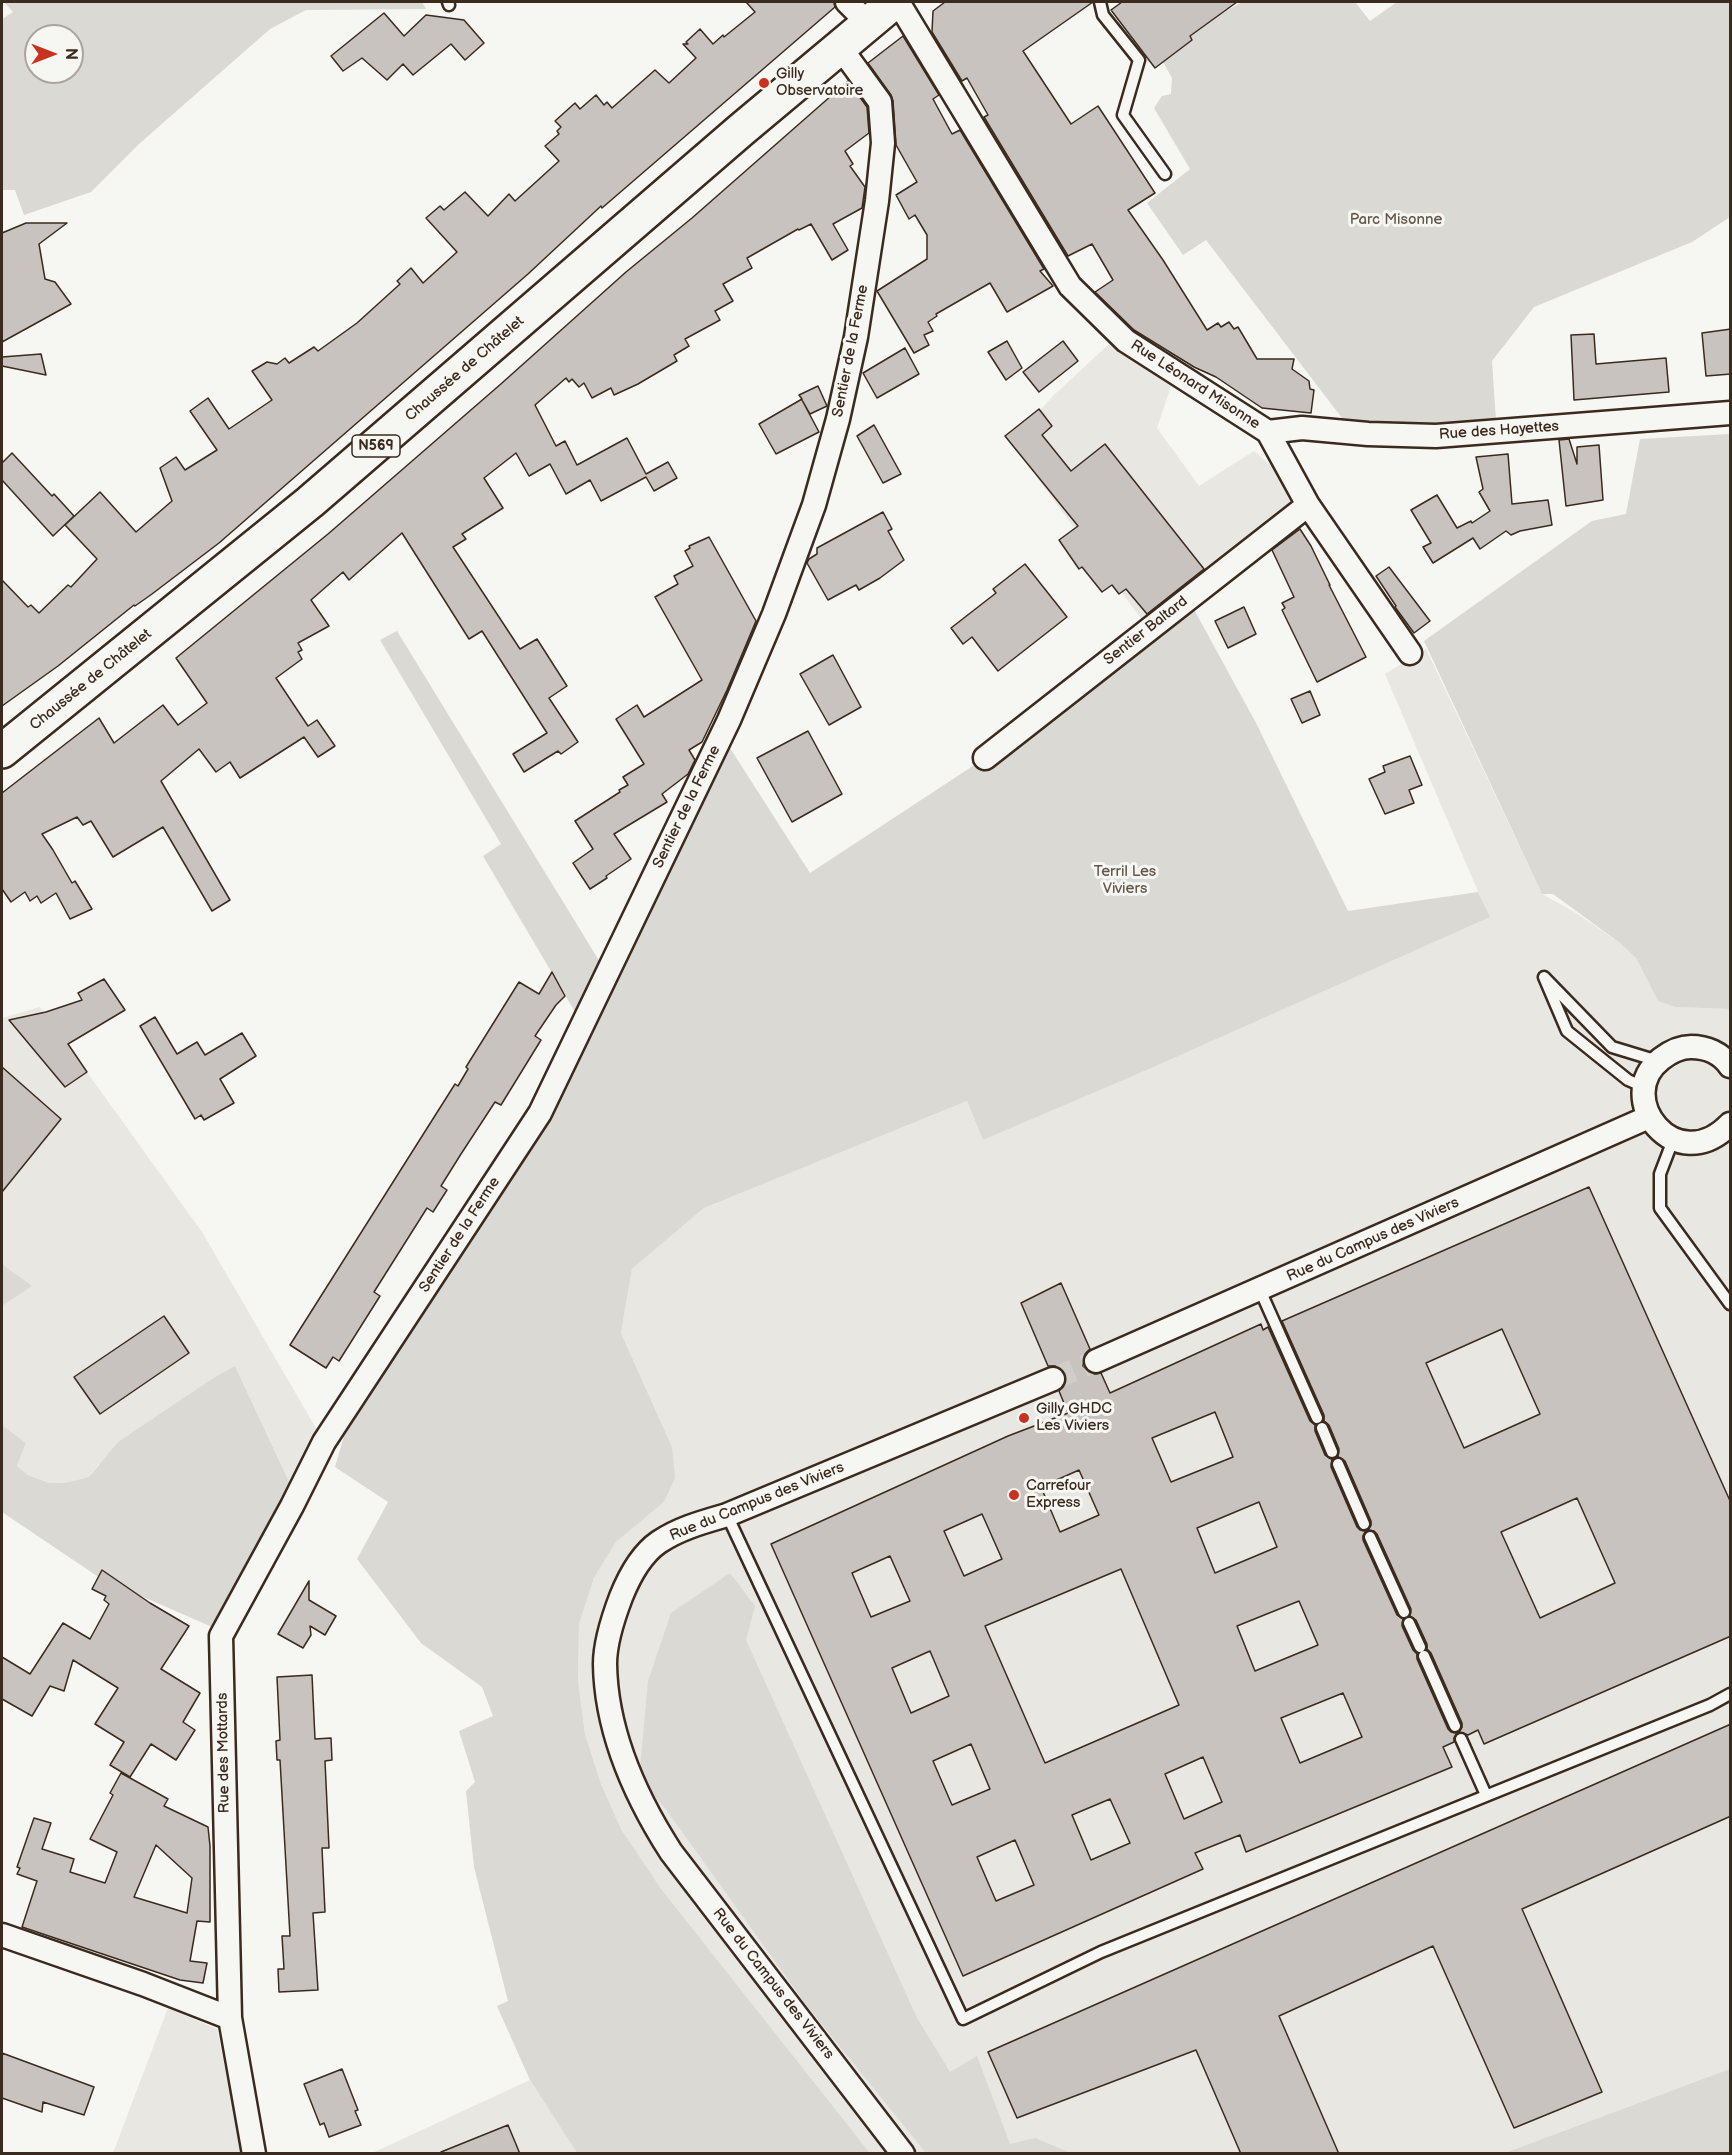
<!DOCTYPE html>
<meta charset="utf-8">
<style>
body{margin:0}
#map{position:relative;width:1732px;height:2155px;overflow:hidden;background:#f6f6f2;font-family:"Balsamiq Sans",sans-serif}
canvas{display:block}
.frame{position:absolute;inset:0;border:3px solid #3b2a1e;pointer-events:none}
.north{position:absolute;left:24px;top:24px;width:60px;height:60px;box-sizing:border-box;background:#f6f6f2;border:2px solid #aba49d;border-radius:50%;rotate:90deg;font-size:16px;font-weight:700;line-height:24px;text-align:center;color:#3b2a1e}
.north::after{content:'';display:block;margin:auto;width:21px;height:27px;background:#c8321e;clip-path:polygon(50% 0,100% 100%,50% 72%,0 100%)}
</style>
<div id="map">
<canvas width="1732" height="2155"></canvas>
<div class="frame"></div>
<div class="north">N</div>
</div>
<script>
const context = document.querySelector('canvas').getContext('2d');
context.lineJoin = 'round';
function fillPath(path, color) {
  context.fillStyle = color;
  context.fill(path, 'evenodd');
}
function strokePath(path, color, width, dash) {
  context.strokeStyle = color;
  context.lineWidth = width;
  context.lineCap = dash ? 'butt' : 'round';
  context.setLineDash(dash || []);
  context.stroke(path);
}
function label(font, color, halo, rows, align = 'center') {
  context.font = font + ' "Balsamiq Sans",sans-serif';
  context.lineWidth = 6;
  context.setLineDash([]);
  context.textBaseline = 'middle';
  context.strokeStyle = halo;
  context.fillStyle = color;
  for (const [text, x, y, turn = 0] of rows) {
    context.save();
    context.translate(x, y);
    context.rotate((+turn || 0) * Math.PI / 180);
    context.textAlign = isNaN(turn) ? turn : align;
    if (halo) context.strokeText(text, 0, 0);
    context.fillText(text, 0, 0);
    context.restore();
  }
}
fillPath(new Path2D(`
 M1109,344L1171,386L1157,428L1199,486L1254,451L1280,473L1294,499L1287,522L1145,624L1011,442L1054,395Z
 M1426,649L1542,894L1576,913L1620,943L1636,958L1658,1001L1675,1007L1730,1009V2153H870L662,1890L621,1829L601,1784L585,1734L578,1681L579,1624L594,1578L616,1542L664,1502L672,1447L621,1333L632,1269L704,1208L967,1101L983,1140L1147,1070L1489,917L1385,674Z
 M40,1007L202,1232L324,1442L291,1486L235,1366L98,1465L89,1477L64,1483H49L28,1475L17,1466L26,1443L2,1425V1306L31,1286L2,1264V1018Z
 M168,2008L217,2029L242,2153H113Z
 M530,2080L577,2153L370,2154Z`), '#e8e7e2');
fillPath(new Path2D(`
 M4,2H422L426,9L306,10L270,29L139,144L91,192L24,215L15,190H2V19L13,12ZM36,36H72V72H36Z
 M1242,2H1355L1370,21L1397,2H1730V217L1692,242L1534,307L1492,361L1496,421L1489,426L1376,427L1342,418L1206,240L1183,255L1147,203L1190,169L1154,108L1162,96L1171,94L1172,78L1163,62L1192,40L1190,36L1197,30L1196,28Z
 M1730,434V1009L1675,1007L1658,1001L1636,958L1620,943L1553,894H1542L1424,641L1592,521L1626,514L1640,439Z
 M1191,604L1256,723L1348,911L1478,892L1490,917L1147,1070L983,1140L967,1101L704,1208L632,1269L621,1333L672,1447L675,1478L664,1502L616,1542L594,1578L579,1624L578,1681L585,1734L601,1784L621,1829L662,1890L870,2153H577L530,2080L497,2006L508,2001L474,1867L466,1791L475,1782L459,1731L493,1716L482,1687L421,1643L357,1559L388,1502L335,1467L344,1436L556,1102L728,745L810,873L985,758Z
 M397,631L603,967L578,1017L483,856L501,844L380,640Z
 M2,1264L32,1286L2,1306Z
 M235,1366L291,1486L212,1627L100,1578L2,1512V1425L26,1443L17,1466L28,1475L49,1483H64L89,1477L118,1442L212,1379Z
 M730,1573L755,1606L746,1640L917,2018L950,2072L977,2056L1010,2144L1035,2138L1071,2153H926L807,2006L665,1808L639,1779L648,1681L671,1613Z
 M1730,2069V2153H1505Z`), '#dad9d3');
const building = new Path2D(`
 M746,2H834L835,7L602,208L601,206L528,274L219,543L152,594L135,606L134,605L58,666L2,706V580L28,607L31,605L39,613L68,585L71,587L97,559L65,525L100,492L136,532L172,501L160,468L176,457L185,470L217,450L190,411L208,398L229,429L272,400L252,371L267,362L277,364L285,358L289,363L314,347L318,351L357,323L400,284L397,281L411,268L423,283L457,252L426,218L440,206L444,210L465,192L488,216L509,194L515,201L559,161L545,146L559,134L557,131L561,127L555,121L575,103L580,109L596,95L604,105L607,102L612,108L655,70L669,83L696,58L683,44H688L686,42L700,29L713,44L723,35L724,37L755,12Z
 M945,2H1093L1023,51L1071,124L1098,106L1155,193L1128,210L1163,260L1207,330L1218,323L1221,327L1229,322L1234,329L1238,327L1257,359H1294L1292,369L1309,381L1310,389L1314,390L1311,413L1262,408L1216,377L1194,367L1134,330L1095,292L1113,280L1092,244L1068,256L984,117L988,115L967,78L962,81L932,32L933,11Z
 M1122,2H1237L1190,36L1192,40L1155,68L1111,10Z
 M384,13L404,36L426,15L464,20L484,43L465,60L451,44L413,75L403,64L387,80L362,58L343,71L331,56Z
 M903,36L939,95L933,99L952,134L960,130L1044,269L1040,271L1053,286L1007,312L990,283L936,314L937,316L928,322L933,331L924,335L929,345L914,353L877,291L927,259V235L915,215L909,219L896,195L917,182L896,145L893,101L891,95L868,63Z
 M848,81L867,107L869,133L845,151L853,164L850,166L865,187L862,208L833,224L848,250L832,260L811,224L799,230L798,229L747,258L752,268L723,284L733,301L715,311L720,320L685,339L689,346L674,355L677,361L638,384L614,395L611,388L592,398L584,383L579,387L572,379L569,382L566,378L535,405L556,446L565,441L577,465L627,438L646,474L668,462L677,478L654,491L646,477L601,501L590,480L566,494L550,464L529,476L516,453L484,478L503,508L462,534L466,539L453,547L520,649L537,639L567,686L549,698L578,742L561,754L558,751L524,772L513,754L547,733L482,631L469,639L402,533L349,580L343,572L311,600L329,626L298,643L302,650L298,652L302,659L276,678L308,726L317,720L335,746L318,757L304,737L240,778L230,762L216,772L199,749L161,781L230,900L212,911L163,827L113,857L91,821L83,825L77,817L42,834L53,850L72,883L75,881L92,909L70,919L56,893L41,903L37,896L30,901L25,892L11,902L2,889V793L99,718L114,743L163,705L178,725L207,703L176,658L328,534L502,383L626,272L692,218Z
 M26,223H67L39,244L45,279L55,282L71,304L2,342V233Z
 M1731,329V374L1706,376L1702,333Z
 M1594,334L1596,364L1666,358L1669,392L1574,400L1571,335Z
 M1007,341L1022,368L1006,380L988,352Z
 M1063,341L1078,361L1039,392L1023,372Z
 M905,348L919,374L877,398L863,373Z
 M41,354L46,375L2,366V357Z
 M818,386L827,406L810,414L802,400L819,432L776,454L759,424L802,399L799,395Z
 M1039,409L1052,426L1042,435L1071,471L1105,444L1204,569L1147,614L1126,589L1119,594L1112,585L1102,592L1082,567L1079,569L1059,540L1078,526L1005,436Z
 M874,425L901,474L883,483L857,436Z
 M1569,439L1577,464V447L1599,445L1603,500L1566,506L1559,440Z
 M12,453L52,496L54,494L74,516L53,536L2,480V463Z
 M1508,454L1512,504L1548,500L1552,525L1520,531L1511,535L1506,531L1480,549L1473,538L1433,563L1423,547L1431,543L1411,510L1437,495L1457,528L1471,521L1472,523L1490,511L1479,492L1483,489L1476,457Z
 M883,512L892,529L888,531L904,560L880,578L859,590L856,585L828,600L807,563L809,559L817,554V548Z
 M1300,529L1311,546L1330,585H1329L1366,657L1317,682L1282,610L1285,608L1282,603L1294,597L1272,550Z
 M709,537L756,621L727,690L702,742L689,750L695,760L688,774L662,794L667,802L614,834L631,859L606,876L607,878L590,889L573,863L593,849L575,821L620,792L619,790L628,785L623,777L644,764L616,719L637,705L644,717L702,680L655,597L678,584L674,576L693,566L685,551L690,548L689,546Z
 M1025,564L1067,617L998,671L972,637L963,644L951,628L996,593L993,589Z
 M1389,567L1430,621L1414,633L1395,607L1396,606L1376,576Z
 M1244,607L1256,634L1228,648L1215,621Z
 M833,655L861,707L829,725L800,674Z
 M1310,691L1320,715L1302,723L1291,699Z
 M808,731L842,794L792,822L757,758Z
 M1410,756L1422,785L1409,790L1414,803L1385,814L1369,779L1385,772L1383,766Z
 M552,972L565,996L556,1005L535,1036L541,1040L501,1105L495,1102L461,1154L441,1186L447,1190L433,1212L427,1208L374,1292L380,1296L339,1361L333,1357L326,1368L290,1345L455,1084L458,1086L468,1069L466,1067L519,982L539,994Z
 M104,979L125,1010L68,1044L87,1072L65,1087L9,1020L46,1012L82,1000L78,993Z
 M155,1017L177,1054L197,1042L205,1055L242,1033L256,1056L220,1079L234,1103L204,1120L201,1115L195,1119L140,1026Z
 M2,1067L61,1119L2,1192Z
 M1589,1187L1731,1503V1636L1484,1744L1478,1730L1468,1735L1459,1732L1462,1727V1723L1431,1653L1427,1649V1644L1416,1620L1410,1616L1411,1609L1377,1534L1374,1531L1368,1530L1371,1525V1521L1345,1461L1338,1457L1339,1449L1329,1425L1324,1421V1415L1282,1321ZM1502,1329L1540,1414L1464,1448L1426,1363ZM1577,1498L1615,1583L1540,1618L1501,1532Z
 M1061,1283L1090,1349L1085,1354L1083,1359V1366L1089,1372L1095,1374L1101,1373L1110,1393L1261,1324L1263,1330L1268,1327L1310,1421L1315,1425V1431L1325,1455L1332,1459L1331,1467L1357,1527L1360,1530L1366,1531L1363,1536V1540L1397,1615L1403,1619L1402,1626L1413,1650L1417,1654V1659L1448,1729L1451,1732L1457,1733L1454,1738V1742L1443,1747L1452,1767L1246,1852L1240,1835L1195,1853L1203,1869L963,1976L771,1544L1008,1436L1068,1413L1059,1391L1066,1381L1065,1373L1061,1368L1055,1366H1048L1021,1303ZM1215,1412L1233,1457L1171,1482L1152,1438ZM1079,1470L1099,1515L1060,1532L1041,1487ZM1259,1502L1277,1547L1215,1573L1197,1528ZM982,1514L1002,1559L964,1576L944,1531ZM890,1556L910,1601L871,1617L852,1573ZM1121,1569L1179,1705L1045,1763L985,1626ZM1299,1601L1318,1645L1255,1671L1237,1626ZM930,1651L949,1696L911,1713L892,1668ZM1343,1693L1362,1737L1300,1763L1281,1718ZM971,1744L990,1789L952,1805L933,1761ZM1203,1757L1222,1802L1184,1819L1165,1774ZM1110,1799L1130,1843L1091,1860L1072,1815ZM1015,1840L1034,1885L996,1901L977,1857Z
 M164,1316L189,1353L100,1414L74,1377Z
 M102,1570L150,1603L189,1626L161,1669L200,1693L183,1722L195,1730L176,1760L151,1744L130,1777L110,1765L124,1742L95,1724L118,1688L73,1660L64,1691L50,1686L32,1716L2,1699V1657L30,1674L63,1623L90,1639L109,1604L104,1600L106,1596L92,1589Z
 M309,1581V1600L336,1616L325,1635L310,1626L311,1635L303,1648L278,1634Z
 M312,1675L315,1739L331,1738L332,1760L325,1761L329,1848H322L325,1912L313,1913L318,1990L279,1992L278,1969H284L282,1936H290L280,1760H277L276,1741L280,1740L277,1677Z
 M1731,1724V1816L1522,1909L1602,2092L1514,2128L1433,1946L1279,2016L1339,2154H1241L1196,2050L1017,2118L988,2052Z
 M121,1773L168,1799L164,1806L208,1827L210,1846V1922L197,1921L190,1961L207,1963L203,1983L180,1980L22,1927L37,1881L17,1874L20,1868L17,1867L34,1818L51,1823L42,1849L74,1859L70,1872L105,1883L117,1852L90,1839L113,1795L110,1793ZM156,1845L192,1878L187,1913L134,1897Z
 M2,2053L94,2087L84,2115L43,2102L42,2112L2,2098Z
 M342,2069L358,2110L355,2111L361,2125L329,2137L324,2123L320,2125L304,2084Z
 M508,2125L520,2154H441V2152Z`);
fillPath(building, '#c8c3be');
strokePath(building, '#3b2a1e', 1.5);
strokePath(new Path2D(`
 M1053,1379L1096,1361`), '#d1cdc8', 22, [22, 11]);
const lane = new Path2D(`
 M448,2L449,5
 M1100,2L1103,15L1139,60L1123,115L1165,174
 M1644,1087L1628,1080L1567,1031L1544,977L1612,1047L1658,1061
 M1673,1140L1660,1174V1208L1730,1304
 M1260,1290L1317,1418
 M1322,1428L1332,1452
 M1338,1464L1364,1524
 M727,1515L963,2019L1101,1952L1710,1705L1730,1694
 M1370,1537L1404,1612
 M1409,1623L1420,1647
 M1424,1656L1455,1726
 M1461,1739L1486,1795`);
const street = new Path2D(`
 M847,2L868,23
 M898,2L1070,286L1126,341L1268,432L1308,505L1410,653
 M1268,432L1302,428L1368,434L1436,436L1730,413
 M985,758L1308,505
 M1730,1066C1721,1053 1706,1047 1691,1047C1680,1047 1670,1052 1661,1059C1612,1097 1676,1180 1730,1124
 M1096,1361L1649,1117
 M2,1935L143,1984L230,2018
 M254,2154L230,2018L221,1636L292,1506L324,1442L540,1113L729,720L774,614L814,505L838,419L856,337L877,201L883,143L880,102L840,47
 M903,2154L671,1852C635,1796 606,1732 605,1664C605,1642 613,1618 621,1597C629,1577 640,1555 659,1542C680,1528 703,1522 727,1515L1053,1379`);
const primary = new Path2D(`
 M2,751L310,502L741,130L894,2`);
strokePath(lane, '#3b2a1e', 15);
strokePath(street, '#3b2a1e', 27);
strokePath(primary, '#3b2a1e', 38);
strokePath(lane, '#f6f6f2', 10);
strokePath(street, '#f6f6f2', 22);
strokePath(primary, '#f6f6f2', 33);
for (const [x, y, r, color] of [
 [764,83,6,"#c8321e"],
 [1024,1418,6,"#c8321e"],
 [1014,1495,6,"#c8321e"]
]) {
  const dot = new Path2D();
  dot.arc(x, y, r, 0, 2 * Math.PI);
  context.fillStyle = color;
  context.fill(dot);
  strokePath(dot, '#f6f6f2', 2);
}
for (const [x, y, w] of [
 [376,446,48]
]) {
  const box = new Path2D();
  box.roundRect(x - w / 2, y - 11, w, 22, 4.5);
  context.fillStyle = '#f6f6f2';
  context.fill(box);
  strokePath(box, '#3b2a1e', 1.5);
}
label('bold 14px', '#3b2a1e', null, [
 ["N569",376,446]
]);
label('15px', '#3b2a1e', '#f6f6f2', [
 ["Gilly",776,74],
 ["Observatoire",776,91],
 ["Gilly GHDC",1036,1409],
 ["Les Viviers",1036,1426],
 ["Carrefour",1026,1486],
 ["Express",1026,1503]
], 'left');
label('15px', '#63564b', '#f6f6f2', [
 ["Parc Misonne",1396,220],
 ["Terril Les",1125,872],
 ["Viviers",1125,889]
]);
label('15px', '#3b2a1e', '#f6f6f2', [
 ["Sentier de la Ferme",851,351,-79],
 ["Chaussée de Châtelet",465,369,-41],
 ["Rue Léonard Misonne",1195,385,33],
 ["Rue des Hayettes",1499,431,-4],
 ["Sentier Baltard",1146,631,-38],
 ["Chaussée de Châtelet",91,680,-39],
 ["Sentier de la Ferme",687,807,-64],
 ["Sentier de la Ferme",460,1235,-57],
 ["Rue du Campus des Viviers",1373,1240,-24],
 ["Rue du Campus des Viviers",757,1502,-22],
 ["Rue des Mottards",224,1753,-91],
 ["Rue du Campus des Viviers",773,1984,52]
]);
</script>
